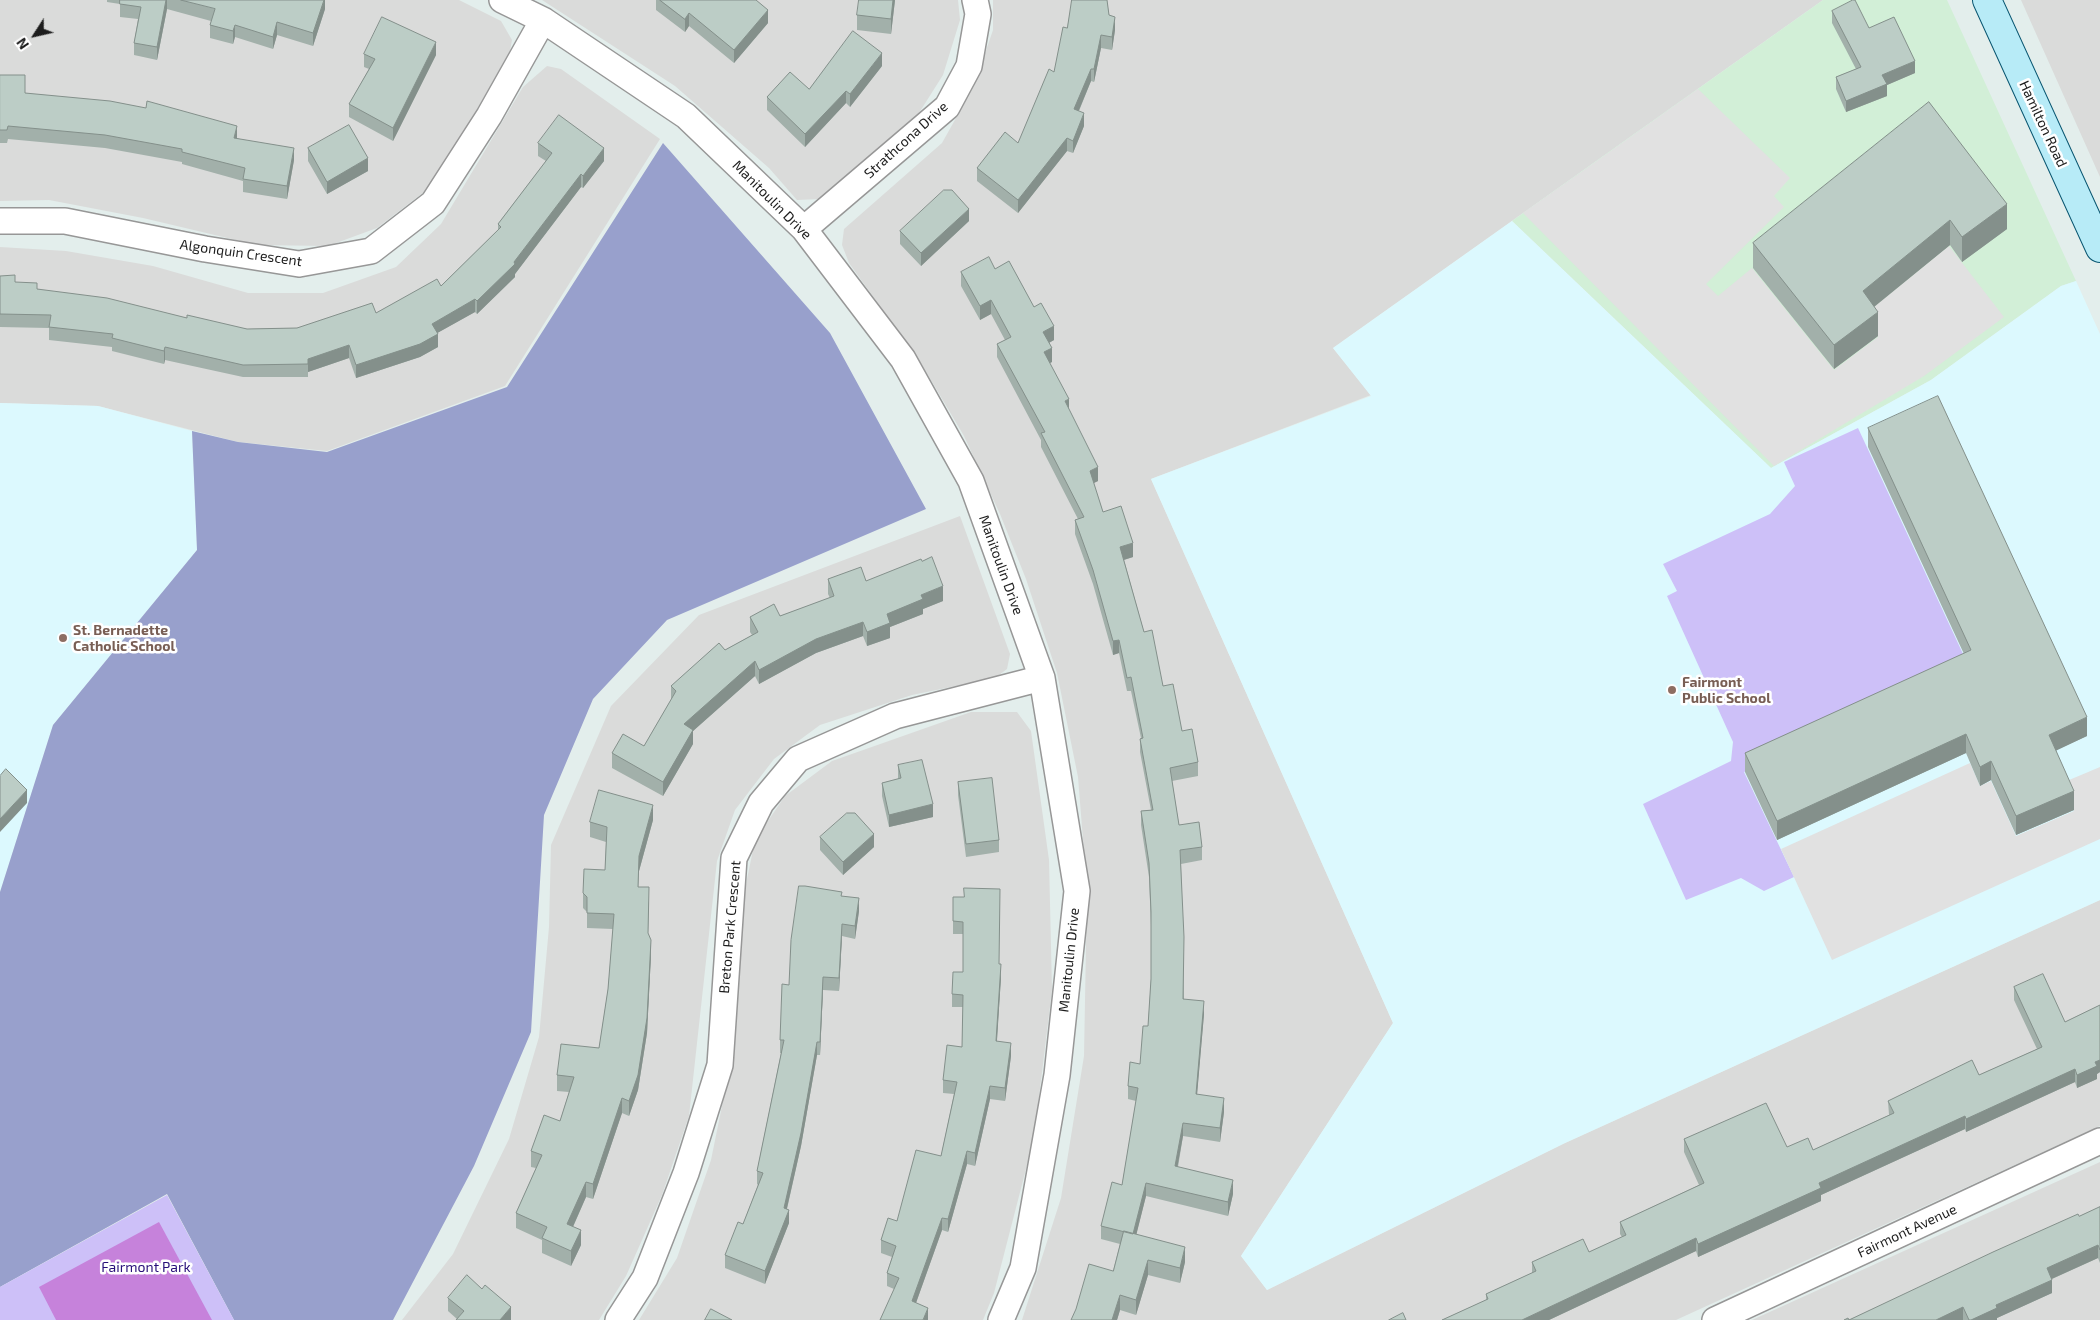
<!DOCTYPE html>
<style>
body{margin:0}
#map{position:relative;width:2100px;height:1320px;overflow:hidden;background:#e3eeec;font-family:"Exo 2",sans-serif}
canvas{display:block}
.north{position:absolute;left:10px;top:10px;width:50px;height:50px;-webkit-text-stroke:4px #fff;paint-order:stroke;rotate:235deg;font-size:14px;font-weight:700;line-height:20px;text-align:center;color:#1d1d1d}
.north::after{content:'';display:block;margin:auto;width:18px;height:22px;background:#1d1d1d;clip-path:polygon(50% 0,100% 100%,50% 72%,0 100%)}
</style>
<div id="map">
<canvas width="2100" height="1320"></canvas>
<div class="north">N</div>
</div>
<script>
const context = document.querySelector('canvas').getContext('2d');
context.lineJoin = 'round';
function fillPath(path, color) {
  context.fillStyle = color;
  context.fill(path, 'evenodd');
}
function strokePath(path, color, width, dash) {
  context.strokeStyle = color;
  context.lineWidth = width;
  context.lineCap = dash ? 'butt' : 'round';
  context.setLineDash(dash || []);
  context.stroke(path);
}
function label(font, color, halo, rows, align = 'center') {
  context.font = font + ' "Exo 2",sans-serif';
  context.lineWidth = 5;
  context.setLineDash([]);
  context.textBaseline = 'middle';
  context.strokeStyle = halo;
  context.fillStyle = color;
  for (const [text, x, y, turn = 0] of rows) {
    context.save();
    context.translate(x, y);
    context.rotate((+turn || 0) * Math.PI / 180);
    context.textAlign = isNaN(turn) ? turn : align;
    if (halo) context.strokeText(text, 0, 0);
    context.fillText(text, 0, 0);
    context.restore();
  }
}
fillPath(new Path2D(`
 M0,0H459L501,21L512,40L510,51L461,138L424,192L377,228L328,246L257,245L143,218L49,200L0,201Z
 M542,0H958L960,20L943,75L912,124L819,199L797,200L769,168L675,86Z
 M993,0H1823L1333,348L1371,395L1151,479L1393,1023L1241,1256L1267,1290L1565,1143L2100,900V1126L1676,1320H1022L1061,1198L1084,1056L1087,890L1078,777L1057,673L1026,579L1000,514L964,436L922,365L849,263L842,245L844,229L942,143L974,86L993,30Z
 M2021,0H2100V177Z
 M547,66L561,69L660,139L505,386L327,451L238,442L98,406L0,403V247L66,251L153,266L248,293H323L396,267L441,224L523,87Z
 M960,516L1010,654L1007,669L995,678L912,695L820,725L774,759L735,810L717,861L689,1116L662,1195L626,1276L599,1320H402L453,1254L509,1139L539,1037L549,927L551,845L611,706L699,615Z
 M971,712H1017L1031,731L1049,860L1052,990L1034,1138L994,1293L983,1320H639L677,1258L711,1160L734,1047L744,894L755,840L785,796L832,761Z
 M2100,1162V1320H1752Z`), '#dadbda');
fillPath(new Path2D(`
 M1823,0H1947L2076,281L2061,286L1931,380L1771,468L1512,221Z`), '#d2efd7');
fillPath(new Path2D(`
 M1512,221L1771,468L1931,380L2061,286L2076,281L2100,334V900L1565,1143L1267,1290L1241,1256L1393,1023L1151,479L1371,396L1333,348Z
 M0,403L98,406L192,431L197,550L53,725L0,892Z`), '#dcf9fe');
fillPath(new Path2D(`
 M663,143L830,333L926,509L667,620L593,699L544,815L531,1032L474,1166L393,1320H234L167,1194L0,1287V892L53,725L197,550L192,431L238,442L327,452L507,387Z`), '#98a0cc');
fillPath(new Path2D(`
 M1858,428L1970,669L1744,772L1794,877L1764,891L1741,878L1686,900L1643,804L1731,761L1733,742L1667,596L1677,591L1663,564L1770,514L1795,486L1784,462Z
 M167,1195L234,1320H0V1287Z`), '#cdc0f8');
fillPath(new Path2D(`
 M159,1222L212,1320H56L39,1287Z`), '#c682db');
fillPath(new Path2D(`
 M1698,89L1790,178L1774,196L1784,207L1706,284L1718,296L1752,268L1834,370L1878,337L1864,315L1949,246L2004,317L1924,376L1774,466L1523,213L1587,168L1638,217L1587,168Z
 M1970,763L1980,786L1991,781L2016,836L2074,811L2062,783L2100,767V839L1832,960L1781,849Z`), '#e1e1e1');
const street = new Path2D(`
 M502,0L543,20L686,116L804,229L903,359L971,481L1042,678L1077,891L1057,1075L1023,1268L1001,1320
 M0,221H65L205,249L299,264L371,251L433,203L489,116L543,20
 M804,229L947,107L969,66L978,14L975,0
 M618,1320L645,1278L686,1173L720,1065L734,858L761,803L798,759L895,716L1042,678
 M1715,1320L2100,1141`);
const secondary = new Path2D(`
 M1987,0L2100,248`);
strokePath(street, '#979797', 28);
strokePath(secondary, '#085570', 30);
strokePath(street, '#fff', 25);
strokePath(secondary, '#b7ebf7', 28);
fillPath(new Path2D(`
 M107,0H325V9L313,46L277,35L273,49L235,37L233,44L210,38V25L211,21L167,9L157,60L134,55V43L138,19L120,17V4L107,2Z
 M656,0H756L768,23L734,63L689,26L685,32L656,10Z
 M895,0L891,34L857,30V15Z
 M1071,0H1107L1109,15L1115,30L1112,50L1101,48L1094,82L1091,81L1079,111L1084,126L1073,153L1067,151L1018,213L977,181V168L1018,143L1054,72L1067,28L1072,4Z
 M1832,11L1869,28L1915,73L1887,85V96L1846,112L1836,89V77L1856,69L1832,23Z
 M364,54L436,55L393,141L349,117V104L369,69L364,67Z
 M882,66L850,107L846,103L805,147L767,110V97L809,89Z
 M0,75L25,93L237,138L294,160L287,199L243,192V181L182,164V162L105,148L8,139L7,143H0Z
 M1929,102L2007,229L1962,262L1950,245L1874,306L1878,336L1834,369L1753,268V243Z
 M538,143L604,161L583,188L581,187L515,274V277L477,314L475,312L437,333L438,347L420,357L356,378L349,358L308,372V377H243L165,360L164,364L112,351V347L49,340V328L0,327V276L15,282L37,289L187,318L247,329L297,328L376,313L441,286L498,230V224L546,161L538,156Z
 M308,148L368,171L327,194L308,161Z
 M969,221L921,266L900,244V231Z
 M995,269L1034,307L1054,340L1049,343L1052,362L1049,363L1098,481L1093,483L1103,512L1133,557L1124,560L1144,632L1163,686L1182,731L1198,762V776L1172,781L1179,825L1202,847V860L1181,864L1184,999L1204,1014L1197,1094L1224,1112L1220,1142L1183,1136L1178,1167L1233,1194L1228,1216L1146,1196L1136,1235L1185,1262L1180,1283L1148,1275L1136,1315L1120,1310L1117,1320H1071L1113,1271L1120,1244L1101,1239V1226L1122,1185L1136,1101L1128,1099V1086L1140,1064L1148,1026L1151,979V926L1149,877L1141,825V811L1151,810L1140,752V739L1141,738L1131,691H1127L1119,653L1113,655L1093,584L1075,534V520L1078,519L1041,447V440L997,357V344L1005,340L991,314L980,320L961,286V272Z
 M1868,428L2087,736L2056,750L2074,810L2016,835L1991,780L1980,786L1966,753L1777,840L1745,772V753L1964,654L1868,447Z
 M828,579L866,581L943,601L923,609V614L890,627V638L867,646L863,636L816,653L759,684L755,676L693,731V744L663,796L612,768V753L644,746L671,700V686L725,650L752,635L750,632V617L780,616L830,598L828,594Z
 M898,765L933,817L889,827L882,796V783L898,779Z
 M958,782L999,840V852L966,857L958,795Z
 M653,820L639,871L638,887L649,903L648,934L651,955L647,1033L638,1090L629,1116L622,1113L593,1199L586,1197L573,1227L581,1245L571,1266L542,1253V1240L516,1228V1213L536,1168L531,1167V1151L560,1121L569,1092L557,1091V1075L599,1048L608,989L613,929L587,928V912L583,908V893L605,870L606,842L590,837V822Z
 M820,837L874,847L843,875L820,850Z
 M842,896L859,911L855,939L842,936L839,991L823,990L820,1055H817L801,1146L787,1209L789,1223L765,1284L725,1268V1255L743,1224L758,1185L757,1184V1171L781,1053H780V1040L789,985Z
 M953,897L999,964L1001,977L997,1041L1011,1056L1005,1101L990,1099L975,1166L967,1164L948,1232L942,1230L916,1303L928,1320L894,1289L887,1286V1273L892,1257L881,1253V1240L897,1221L941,1156L954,1094L943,1093V1080L962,1047L963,1007H952V994L963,972V934H953Z
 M2014,987L2065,1022L2100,1005V1072L2097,1074V1079L2077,1088L2075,1082L1966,1132L1965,1129L1821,1195V1201L1698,1257L1696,1251L1549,1320H1442L1486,1300V1294L1532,1273V1262L1589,1252L1622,1237L1620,1234V1222L1699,1185L1684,1152V1139L1813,1150L1889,1115L1888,1101L1979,1075L2037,1049L2014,1000Z
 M2100,1207V1263L2098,1258L2052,1279V1293L1997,1318V1320H1844H1849Z
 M448,1298L511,1320L457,1319L448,1311Z`), '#a2b0aa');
fillPath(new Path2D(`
 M166,0H167V9L157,60V47Z
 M324,0H325V9L313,46V33Z
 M893,0H895L891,34V19Z
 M768,10V23L734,63V50Z
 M689,13V26L685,32V19Z
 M1115,17V30L1112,50V37Z
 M277,22V35L273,49V37Z
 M235,25V37L233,44V31Z
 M1101,35V48L1094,82V69Z
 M436,42V55L393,141V128Z
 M882,53V66L850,107V94Z
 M1915,61V73L1887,85V96L1846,112V101L1882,75Z
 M1091,69V81L1074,122V109Z
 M846,91V103L805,147V134Z
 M1084,113V126L1073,153V141Z
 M237,126V139L234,138Z
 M1067,138V151L1018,213V200Z
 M294,148V160L287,199V186Z
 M604,148V161L583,188V176Z
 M368,158V171L327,194V182Z
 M581,174V187L515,274V277L477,314V301L514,262Z
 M2007,204V229L1962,262V237Z
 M969,209V221L921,266V253Z
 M1950,220V245L1863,316V291Z
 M475,299V312L432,336V324Z
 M991,300V314L980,320V306Z
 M1878,312V336L1834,369V345Z
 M1054,326V340L1043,346V332Z
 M438,334V347L420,357L356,378V365Z
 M349,345V358L308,372V359Z
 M165,347V360L164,364V351Z
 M1052,348V362L1044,366V352Z
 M1069,399V413L1065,401Z
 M1098,467V481L1090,485V471Z
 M1133,543V557L1120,561V547Z
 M943,586V601L923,609V614L890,627V638L867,646V632L887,614L921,595Z
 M863,622V636L816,653L759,684V670L816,639Z
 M1119,640V653L1113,655V641Z
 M755,661V676L693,731V744L663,796V782L684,724Z
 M2087,717V736L2049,754V735Z
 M1966,734V753L1777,840V821Z
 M1991,761V780L1980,786V767Z
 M27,790V803L0,832V819Z
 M2074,791V810L2016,835V816Z
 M933,804V817L889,827V815Z
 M653,805V820L639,871L638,902L639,856Z
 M874,834V847L843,875V862Z
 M859,898V911L855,939V926Z
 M842,924V936L839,991V978Z
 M651,940V955L647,1033L638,1090L629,1116V1101Z
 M1001,964V977L996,1054V1041Z
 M823,977V990L820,1055V1042Z
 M1204,1001V1014L1196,1107V1094Z
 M817,1042V1055L801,1146L784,1221V1208Z
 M1011,1043V1056L1005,1101V1088Z
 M2100,1060V1072L2097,1074V1079L2077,1088V1075L2095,1062Z
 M2075,1069V1082L1966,1132V1119Z
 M990,1086V1099L975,1166V1153Z
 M622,1098V1113L593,1199V1184Z
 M1224,1098V1112L1220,1142V1128Z
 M1965,1116V1129L1821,1195V1201L1698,1257V1244L1819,1183Z
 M1183,1123V1136L1175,1180V1166Z
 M967,1151V1164L948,1232V1219Z
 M1233,1180V1194L1228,1216V1202Z
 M586,1182V1197L567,1240V1224Z
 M1146,1183V1196L1133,1248V1234Z
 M789,1210V1223L765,1284V1271Z
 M942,1218V1230L912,1314V1301Z
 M581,1230V1245L571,1266V1251Z
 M1696,1238V1251L1549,1320H1522Z
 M2098,1245V1258L2047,1281V1268Z
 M1185,1247V1262L1180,1283V1268Z
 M1148,1260V1275L1136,1315V1300Z
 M2052,1280V1293L1997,1318V1320H1971L1996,1305Z
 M1120,1295V1310L1117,1320H1112Z
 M511,1307V1320H500Z
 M1963,1307V1320H1936Z
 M928,1308V1320H923Z`), '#84908b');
const building = new Path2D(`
 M120,0H166L157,47L134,43L141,7L120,4Z
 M181,0H324L313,33L277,22L273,37L235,25L233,31L210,25L215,9Z
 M660,0H756L768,10L734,50L689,13L685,19Z
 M859,0H893L891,19L857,15Z
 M1072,0H1107L1109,15L1115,17L1112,37L1101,35L1094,69H1091L1074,109L1084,113L1073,141L1067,138L1018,200L977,168L1005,132L1018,143L1049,69L1054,72L1063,27L1067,28Z
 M1853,0H1855L1869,28L1894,17L1915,61L1882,75L1887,84L1846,101L1836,77L1861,67L1832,11Z
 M382,17L436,42L393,128L349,104L375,59L364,54Z
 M853,31L882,53L850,94L846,91L805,134L767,97L790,72L809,89Z
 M0,75H25V93L110,101L146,108L147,101L237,126L234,138L294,148L287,186L243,179L245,168L182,152V149L105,135L8,126L7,130H0Z
 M1929,102L2007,204L1962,237L1950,220L1863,291L1878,312L1834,345L1753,243Z
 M559,115L604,148L583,176L581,174L514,262L515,264L477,301L475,299L432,324L438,334L420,344L356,365L349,345L308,359V364L243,365L165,347L164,351L112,338L113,334L49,327L51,315L0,314V276L15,275V282L37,283V289L107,298L187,318V315L247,329L297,328L372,303L376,313L437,279L441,286L501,227L498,224L552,153L538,143Z
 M349,125L368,158L327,182L308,148Z
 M944,190H952L969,209L921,253L900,231Z
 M989,257L995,269L1009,261L1034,307L1041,303L1054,326L1043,332L1052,348L1044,352L1069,399L1065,401L1098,467L1090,471L1103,512L1121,506L1133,543L1120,547L1144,632L1152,630L1163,686L1173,684L1182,731L1192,729L1198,762L1170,768L1179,825L1199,822L1202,847L1180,850L1184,937L1183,999L1204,1001L1196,1094L1224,1098L1220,1128L1183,1123L1175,1166L1233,1180L1228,1202L1146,1183L1133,1234L1101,1226L1112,1182L1122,1185L1138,1088L1128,1086L1130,1062L1140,1064L1143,1026H1148L1151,979V912L1149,863L1141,811L1153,810L1140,739L1143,738L1131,677L1127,678L1119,640L1113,641L1093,570L1075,520L1084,517L1041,433L1045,432L997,344L1011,337L991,300L980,306L961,272Z
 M1938,396L2087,717L2049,735L2074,791L2016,816L1991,761L1980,767L1966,734L1777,821L1745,753L1971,650L1868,428Z
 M932,557L943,586L921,595L923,599L887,614L890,623L867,632L863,622L816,639L759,670L755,661L684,724L693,730L663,782L612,753L623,734L644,746L676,691L671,686L719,643L725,650L758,632L750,617L774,604L780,616L834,596L828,579L861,567L866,581L921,559L922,561Z
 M922,760L933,804L889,815L882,783L901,778L898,765Z
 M6,769L27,790L0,819V776Z
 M992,778L999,840L966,844L958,782Z
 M599,790L653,805L639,856L638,887H649L648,933L651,940L647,1018L638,1075L629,1101L622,1098L593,1184L586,1182L567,1224L581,1230L571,1251L542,1238L547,1227L516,1213L542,1155L531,1151L544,1115L560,1121L574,1077L557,1075L561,1044L599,1048L608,989L614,914L587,913V897L583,893L584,869L605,870L607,827L590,822Z
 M847,813H855L874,834L843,862L820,837Z
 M799,886H805L842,892L841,896L859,898L855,926L842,924L839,978L823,977L820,1042H817L801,1133L784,1208L789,1210L765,1271L725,1255L738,1222L743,1224L763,1173L757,1171L784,1040H780L782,984L789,985L791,940Z
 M964,888L1000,889L999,964H1001L996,1041L1011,1043L1005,1088L990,1086L975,1153L967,1151L948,1219L942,1218L912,1301L928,1308L923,1320H880L899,1278L887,1273L896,1246L881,1240L888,1218L897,1221L916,1150L941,1156L957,1082L943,1080L947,1045L962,1047L963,995L952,994L953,972H963V922L953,921V897H964Z
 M2043,974L2065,1022L2100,1005V1060L2095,1062L2097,1066L2077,1075L2075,1069L1966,1119L1965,1116L1819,1183L1821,1188L1698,1244L1696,1238L1522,1320H1442L1488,1299L1486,1294L1536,1271L1532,1262L1583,1239L1589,1252L1626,1235L1620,1222L1704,1183L1684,1139L1766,1103L1787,1147L1808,1138L1813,1150L1894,1113L1888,1101L1972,1060L1979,1075L2042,1047L2014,987Z
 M2100,1207V1250L2098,1245L2047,1268L2052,1280L1996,1305L1997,1308L1971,1320H1969L1963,1307L1936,1320H1844L1848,1318L1849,1320L1993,1252L2078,1214L2079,1216Z
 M1124,1231L1185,1247L1180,1268L1148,1260L1136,1300L1120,1295L1112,1320H1071L1076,1309L1089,1264L1113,1271Z
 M467,1275L482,1289L485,1285L511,1307L500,1320H456L464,1311L448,1298Z
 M711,1309L732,1320H705Z
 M1403,1313L1406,1320H1389Z`);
fillPath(building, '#bccdc6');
strokePath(building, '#84908b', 1);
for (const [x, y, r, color] of [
 [63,638,5,"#8d6e63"],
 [1672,690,5,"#8d6e63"]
]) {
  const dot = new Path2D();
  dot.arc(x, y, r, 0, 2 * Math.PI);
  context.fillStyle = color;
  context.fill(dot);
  strokePath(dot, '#fff', 2);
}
label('14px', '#1d1d1d', '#fff', [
 ["Hamilton Road",2043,124,65],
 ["Strathcona Drive",906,140,-42],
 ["Manitoulin Drive",772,200,45],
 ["Algonquin Crescent",241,253,8],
 ["Manitoulin Drive",1001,565,70],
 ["Breton Park Crescent",730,927,-85],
 ["Manitoulin Drive",1069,960,-84],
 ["Fairmont Avenue",1907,1231,-25]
]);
label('bold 14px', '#785e54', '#fff', [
 ["St. Bernadette",73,630],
 ["Catholic School",73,646],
 ["Fairmont",1682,682],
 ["Public School",1682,698]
], 'left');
label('14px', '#260e78', '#fff', [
 ["Fairmont Park",146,1267]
]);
</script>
